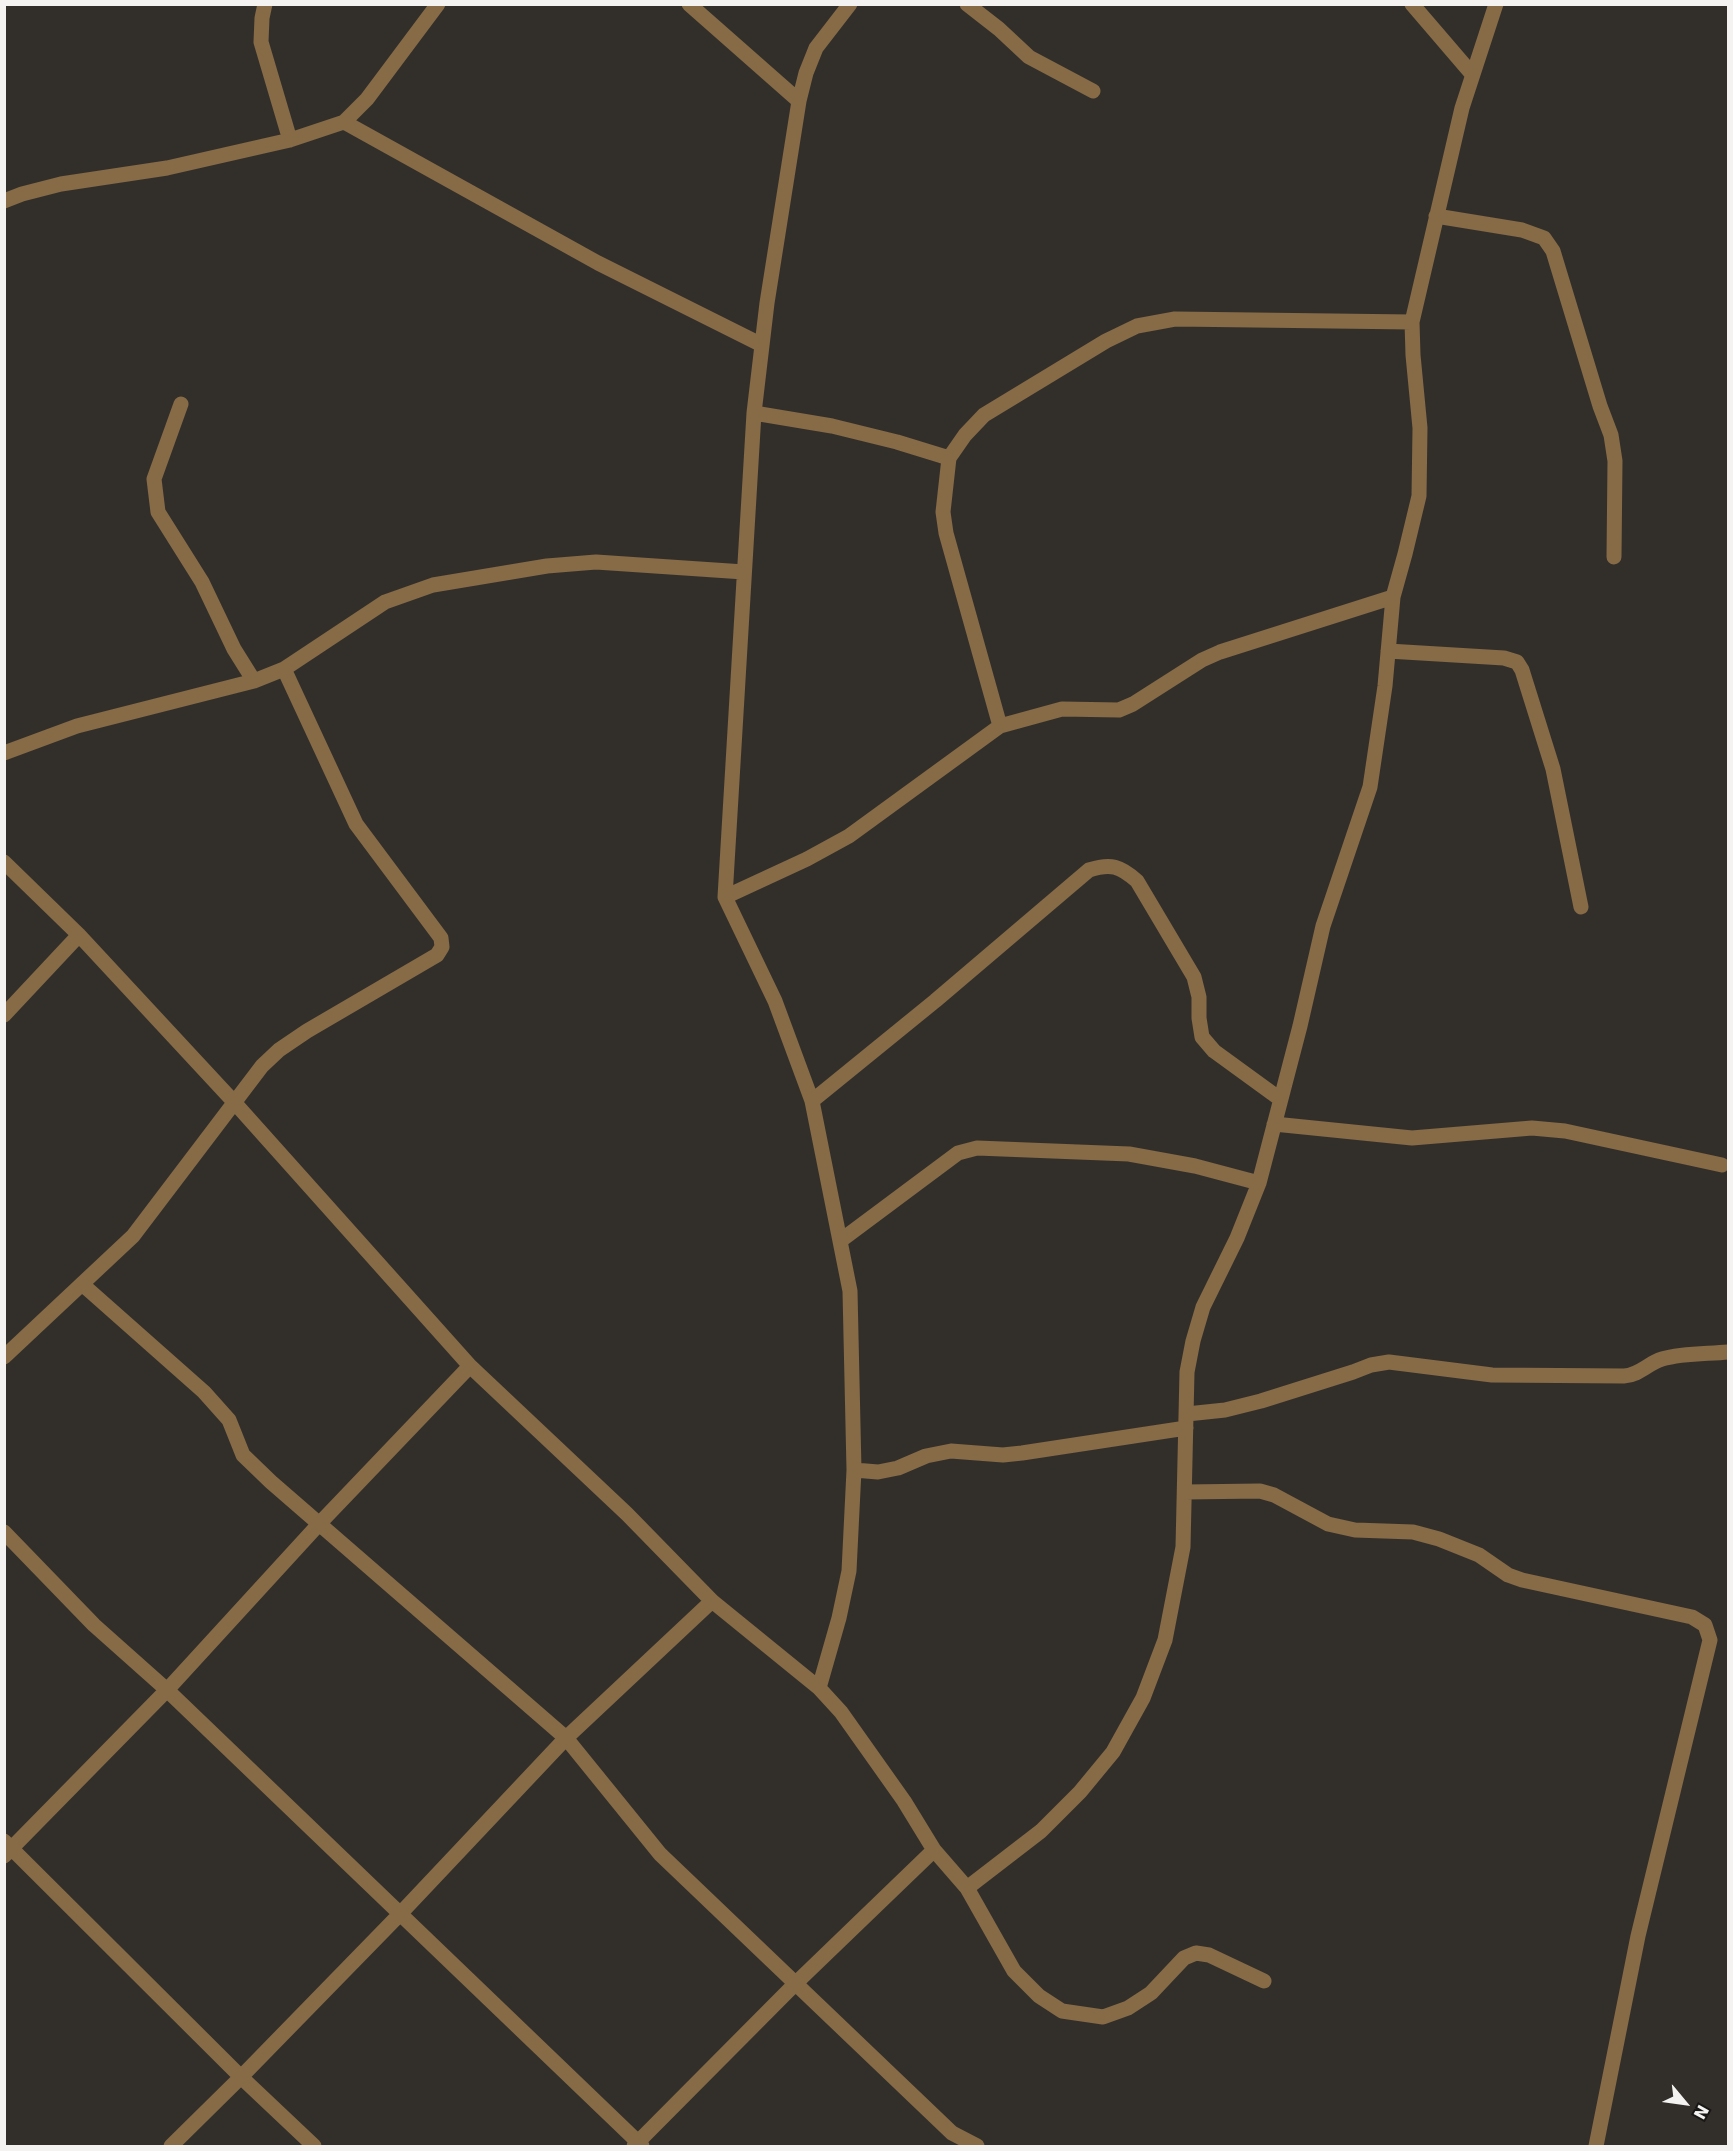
<!DOCTYPE html>
<style>
body{margin:0}
#map{position:relative;width:1733px;height:2151px;overflow:hidden;background:#322f2b;font-family:"DejaVu Sans",sans-serif}
canvas{display:block}
.frame{position:absolute;inset:0;border:6px solid #f5f3f1;pointer-events:none}
.north{position:absolute;left:1655px;top:2073px;width:60px;height:60px;-webkit-text-stroke:4px #181715;paint-order:stroke;rotate:119deg;font-size:16px;font-weight:700;line-height:24px;text-align:center;color:#f5f3f1}
.north::after{content:'';display:block;margin:auto;width:21px;height:27px;background:#f5f3f1;clip-path:polygon(50% 0,100% 100%,50% 72%,0 100%)}
</style>
<div id="map">
<canvas width="1733" height="2151"></canvas>
<div class="frame"></div>
<div class="north">N</div>
</div>
<script>
const context = document.querySelector('canvas').getContext('2d');
context.lineJoin = 'round';
function strokePath(path, color, width, dash) {
  context.strokeStyle = color;
  context.lineWidth = width;
  context.lineCap = dash ? 'butt' : 'round';
  context.setLineDash(dash || []);
  context.stroke(path);
}
strokePath(new Path2D(`
 M265,4L262,18L261,42L290,140
 M689,4L799,101
 M967,4L999,29L1029,57L1093,91
 M1412,4L1472,74
 M344,122L598,263L762,345
 M4,201L22,194L61,184L167,168L290,140L344,122L367,99L438,4
 M1436,216L1522,230L1544,238L1553,251L1600,406L1611,435L1615,461L1614,557
 M181,404L154,479L158,512L202,582L234,649L254,681
 M754,413L832,426L897,442L949,458
 M1388,651L1504,658L1517,662L1522,670L1553,769L1581,907
 M1000,726L946,533L943,512L949,458L965,435L984,415L1106,341L1137,326L1175,319L1412,322
 M4,753L77,726L254,681L284,669L385,602L433,585L547,566L596,562L744,572
 M4,862L79,935L234,1102L470,1366L627,1514L712,1601L819,1688L841,1712L904,1801L934,1850L967,1888L1014,1971L1039,1996L1062,2011L1103,2017L1128,2008L1151,1993L1184,1958L1196,1953L1209,1955L1264,1981
 M725,897L807,859L849,836L1000,726L1062,709L1119,710L1133,704L1202,660L1220,652L1393,597
 M4,1015L79,935
 M812,1101L935,1001L1089,870C1111,863 1120,866 1137,881L1194,977L1199,997V1018L1202,1037L1214,1051L1280,1099
 M1274,1124L1412,1138L1532,1128L1565,1131L1722,1165
 M840,1241L958,1153L977,1148L1129,1154L1195,1166L1259,1183
 M82,1284L204,1392L229,1420L243,1455L271,1482L566,1738L660,1854L952,2133L977,2146
 M4,1357L133,1236L262,1066L279,1050L307,1031L437,955L442,947L441,938L356,824L284,669
 M1187,1414L1225,1410L1261,1401L1353,1372L1371,1365L1389,1362L1492,1375L1624,1376C1640,1375 1648,1363 1662,1359C1683,1353 1707,1354 1728,1352
 M854,1470L878,1472L898,1468L926,1456L951,1451L1003,1455L1022,1453L1186,1428
 M1185,1492L1260,1491L1274,1495L1328,1524L1355,1530L1413,1532L1439,1539L1479,1555L1508,1575L1522,1580L1692,1617L1705,1625L1710,1640L1638,1936L1596,2146
 M4,1532L94,1625L167,1690L642,2146
 M819,1688L839,1618L849,1571L854,1470L850,1291L812,1101L775,1001L725,897L754,413L767,303L799,101L806,73L816,48L850,4
 M4,1841L241,2077L314,2146
 M4,1856L167,1690L319,1524L470,1366
 M967,1888L1041,1831L1080,1792L1113,1752L1143,1698L1165,1640L1183,1547L1187,1372L1193,1341L1203,1307L1237,1238L1259,1183L1300,1026L1323,926L1370,787L1385,686L1393,597L1405,554L1419,496L1420,428L1413,355L1412,322L1462,108L1496,4
 M171,2146L241,2077L400,1914L566,1738L712,1601
 M634,2146L796,1983L934,1850`), '#866b46', 15);
</script>
